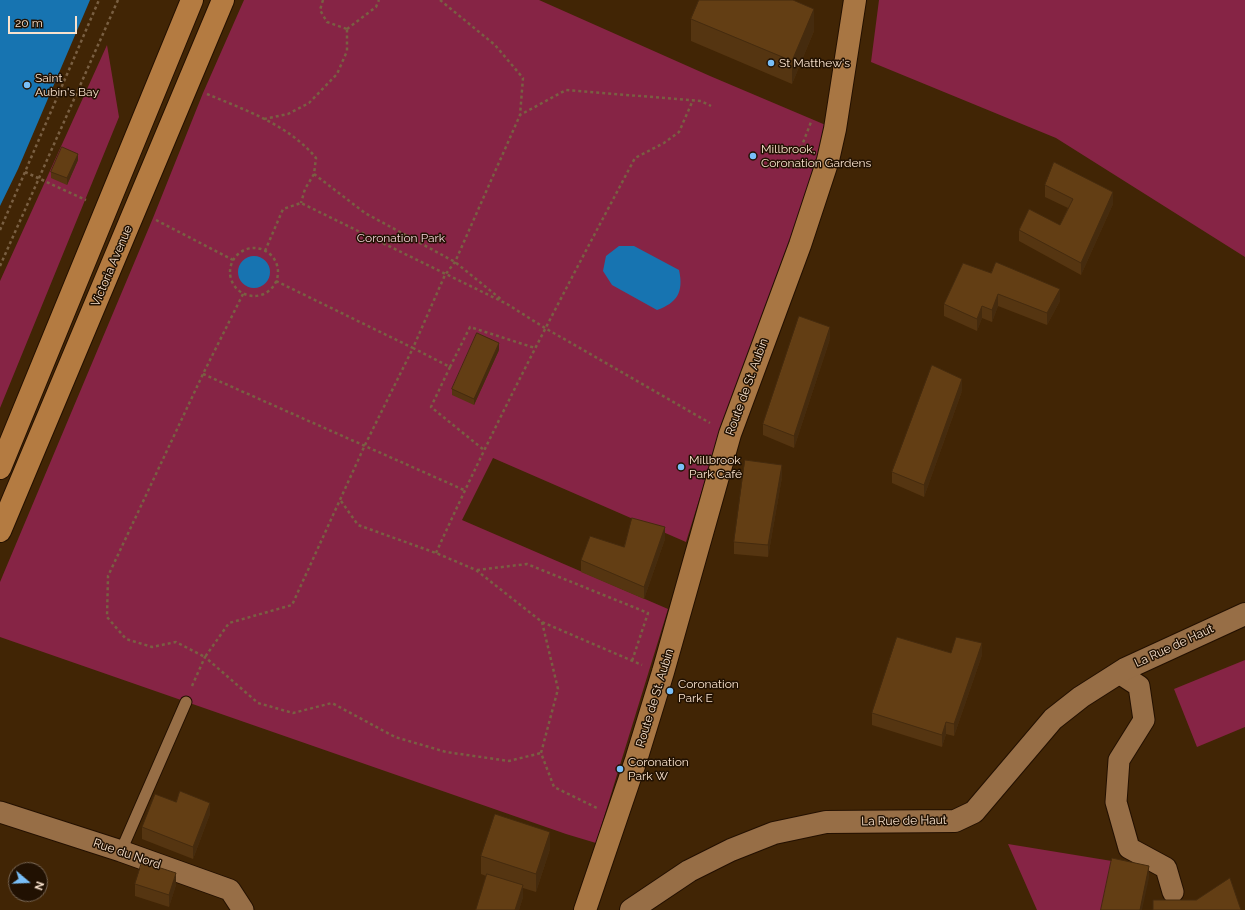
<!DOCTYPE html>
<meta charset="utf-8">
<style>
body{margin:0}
#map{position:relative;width:1245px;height:910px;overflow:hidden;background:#412505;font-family:Raleway,sans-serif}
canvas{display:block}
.north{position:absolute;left:8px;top:862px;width:40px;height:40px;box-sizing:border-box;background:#211102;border:1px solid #776553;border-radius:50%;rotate:109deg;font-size:11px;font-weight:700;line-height:16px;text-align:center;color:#f9e2cd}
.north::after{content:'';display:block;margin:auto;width:14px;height:18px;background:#79bff8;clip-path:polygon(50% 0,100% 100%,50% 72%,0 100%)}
.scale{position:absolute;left:8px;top:16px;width:69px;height:18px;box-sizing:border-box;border:2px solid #f9e2cd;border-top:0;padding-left:5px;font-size:12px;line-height:14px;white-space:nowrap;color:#f9e2cd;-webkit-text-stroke:3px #211102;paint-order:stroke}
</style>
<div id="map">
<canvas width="1245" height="910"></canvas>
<div class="north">N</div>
<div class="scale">20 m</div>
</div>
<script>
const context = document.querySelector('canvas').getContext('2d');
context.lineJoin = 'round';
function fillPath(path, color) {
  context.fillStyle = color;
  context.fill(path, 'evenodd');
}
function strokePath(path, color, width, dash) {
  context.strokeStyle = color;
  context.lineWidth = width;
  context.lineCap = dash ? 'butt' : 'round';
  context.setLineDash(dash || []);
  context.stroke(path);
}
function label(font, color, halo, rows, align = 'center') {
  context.font = font + ' Raleway,sans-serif';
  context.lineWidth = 3;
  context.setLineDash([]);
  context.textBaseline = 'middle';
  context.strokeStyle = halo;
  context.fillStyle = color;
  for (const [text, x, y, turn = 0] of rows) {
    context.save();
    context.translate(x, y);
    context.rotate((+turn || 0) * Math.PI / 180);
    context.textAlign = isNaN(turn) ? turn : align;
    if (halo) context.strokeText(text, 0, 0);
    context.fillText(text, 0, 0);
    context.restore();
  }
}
fillPath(new Path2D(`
 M244,0H539L710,76L828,126L791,241L721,429L686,542L493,458L462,520L668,609L596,843L566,834L0,637V582L153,218L203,93Z
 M879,0H1245V257L1056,138L871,62Z
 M107,45L119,117L0,408V281Z
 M1245,660V727L1197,747L1174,689Z
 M1008,844L1118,862L1104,910H1037Z`), '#862445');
fillPath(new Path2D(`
 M0,0H90L18,169L0,206Z
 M619,246H634L679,270C684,292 677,303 657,310L612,285L603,271L606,256Z
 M238 272a16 16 0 1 1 32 0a16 16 0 1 1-32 0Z`), '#1774b1');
const lane = new Path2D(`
 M121,851L186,702`);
const street = new Path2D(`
 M1119,673L1139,686L1144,720L1119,760L1116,802L1129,848L1166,868L1173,892
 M0,812L121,851L230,890L243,910`);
const secondary = new Path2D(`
 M631,910L689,871L731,850L774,833L826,822L955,821L974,812L1053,719L1081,697L1125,669L1245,614`);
const primary = new Path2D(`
 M585,910L636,760L663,672L730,434L800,245L828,160L835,129L855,0`);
const highway = new Path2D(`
 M0,468L192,0
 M0,531L223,0`);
strokePath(lane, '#231000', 13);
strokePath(street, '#231000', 23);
strokePath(secondary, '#231000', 24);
strokePath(primary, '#231000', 24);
strokePath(highway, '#231000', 24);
strokePath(new Path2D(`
 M323,0L320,10L327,22L347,29
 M440,0L495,45L523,78L520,115
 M347,29L376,7L379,0
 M207,94C245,110 289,125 316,158L314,174L305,189L301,203
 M264,119L288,114L309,103L337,74L347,51V29
 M801,148L811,122
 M25,172L86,200
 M314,174L365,213L455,262L502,300
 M156,220L233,260
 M0,230L99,0
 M230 272a24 24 0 1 1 48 0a24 24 0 1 1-48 0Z
 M265,251L283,209L301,203L507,304L545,328L710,423
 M0,266L118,0
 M276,281L413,348L445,275L455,262L520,115L566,90L701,101L711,106
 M243,294L203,374L108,576L107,617L126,639L152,647L176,642L205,657L229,623L292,605L365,445L413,348L450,367L431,407L484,450
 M450,367L470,327L535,348
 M203,374L464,490
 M341,501L358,525L436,553L476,570L542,622L642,665
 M436,553C497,418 566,288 635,158L664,143L679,132L693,100
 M477,570L527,564L648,613L632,661
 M542,622L558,689L541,753L554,787L597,808
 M192,686L205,657L258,703L293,713L332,703L395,737L446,752L509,761L541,753`), '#795f42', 2.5, [3, 3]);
strokePath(lane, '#976e46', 11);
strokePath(street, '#976e46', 21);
strokePath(secondary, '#976e46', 22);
strokePath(primary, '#a87643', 22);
strokePath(highway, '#b47b41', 22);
fillPath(new Path2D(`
 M691,19L814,31L792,84L691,41Z
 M78,160L67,185L51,178V172Z
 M1045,185L1113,204L1081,275L1019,241V230L1060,225L1068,208L1045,197Z
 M963,263L1060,301L1047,325L998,306L992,322L982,318L977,331L944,316V304Z
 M830,339L794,448L763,435V424Z
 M499,350L474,405L452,395V389Z
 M962,391L924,497L892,483V472Z
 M782,477L768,557L734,554V542Z
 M665,539L644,599L581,572V560L624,547Z
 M951,653L982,655L954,736L946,734L942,747L872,725V713Z
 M176,802L210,814L193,859L142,839V827Z
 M550,849L536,892L523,888V897L519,910H476L486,876L481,874V856Z
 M135,884L176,885L169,907L135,896Z`), '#553511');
fillPath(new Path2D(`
 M814,9V31L792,84V61Z
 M78,154V160L67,185V178Z
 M1113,192V204L1081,275V263Z
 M1060,289V301L1047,325V313Z
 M998,294V306L992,322V310Z
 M982,306V318L977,331V319Z
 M830,327V339L794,448V436Z
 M499,343V350L474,405V399Z
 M962,379V391L924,497V485Z
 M782,465V477L768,557V545Z
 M665,527V539L644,599V587Z
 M982,643V655L954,736V724Z
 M946,722V734L942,747V735Z
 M210,803V814L193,859V847Z
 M550,832V849L536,892V874Z
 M1149,866V878L1142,910H1140Z
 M176,873V885L169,907V895Z
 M523,885V897L519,910H515Z`), '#452b0e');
const building = new Path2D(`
 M699,0H793L814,9L792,61L691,19Z
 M62,147L78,154L67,178L51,172Z
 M1054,162L1113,192L1081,263L1019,230L1029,209L1060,225L1073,199L1045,185Z
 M996,262L1060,289L1047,313L998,294L992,310L982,306L977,319L944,304L963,263L991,273Z
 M799,316L830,327L794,436L763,424Z
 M477,333L499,343L474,399L452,389Z
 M932,365L962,379L924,485L892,472Z
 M745,460L782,465L768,545L734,542Z
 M632,518L665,527L644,587L581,560L590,536L624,547Z
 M897,637L951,653L956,637L982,643L954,724L946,722L942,735L872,713Z
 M180,791L210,803L193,847L142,827L155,794L176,802Z
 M495,814L550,832L536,874L481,856Z
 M1112,858L1149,866L1140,910H1101Z
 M142,862L176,873L169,895L135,884Z
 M487,874L523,885L515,910H476Z
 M1230,878L1241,910H1153V900H1196Z`);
fillPath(building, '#633e14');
strokePath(building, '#452b0e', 1);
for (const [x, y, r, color] of [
 [771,63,4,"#79bff8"],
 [27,85,4,"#79bff8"],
 [753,156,4,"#79bff8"],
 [681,467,4,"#79bff8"],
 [670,691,4,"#79bff8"],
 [620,769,4,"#79bff8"]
]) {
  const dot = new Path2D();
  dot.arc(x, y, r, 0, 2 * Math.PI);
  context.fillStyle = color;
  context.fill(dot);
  strokePath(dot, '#211102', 1.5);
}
label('12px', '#f9e2cd', '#211102', [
 ["St Matthew's",779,63],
 ["Saint",35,78],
 ["Aubin's Bay",35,92],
 ["Millbrook,",761,149],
 ["Coronation Gardens",761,163],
 ["Millbrook",689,460],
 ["Park Café",689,474],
 ["Coronation",678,684],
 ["Park E",678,698],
 ["Coronation",628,762],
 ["Park W",628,776]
], 'left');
label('12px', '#f2d2d8', '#211102', [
 ["Coronation Park",401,238]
]);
label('12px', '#f9e2cd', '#211102', [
 ["Victoria Avenue",112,266,-67],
 ["Route de St. Aubin",747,387,-70],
 ["La Rue de Haut",1174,646,-25],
 ["Route de St. Aubin",655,698,-73],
 ["La Rue de Haut",904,821,-1],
 ["Rue du Nord",127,854,19]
]);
</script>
